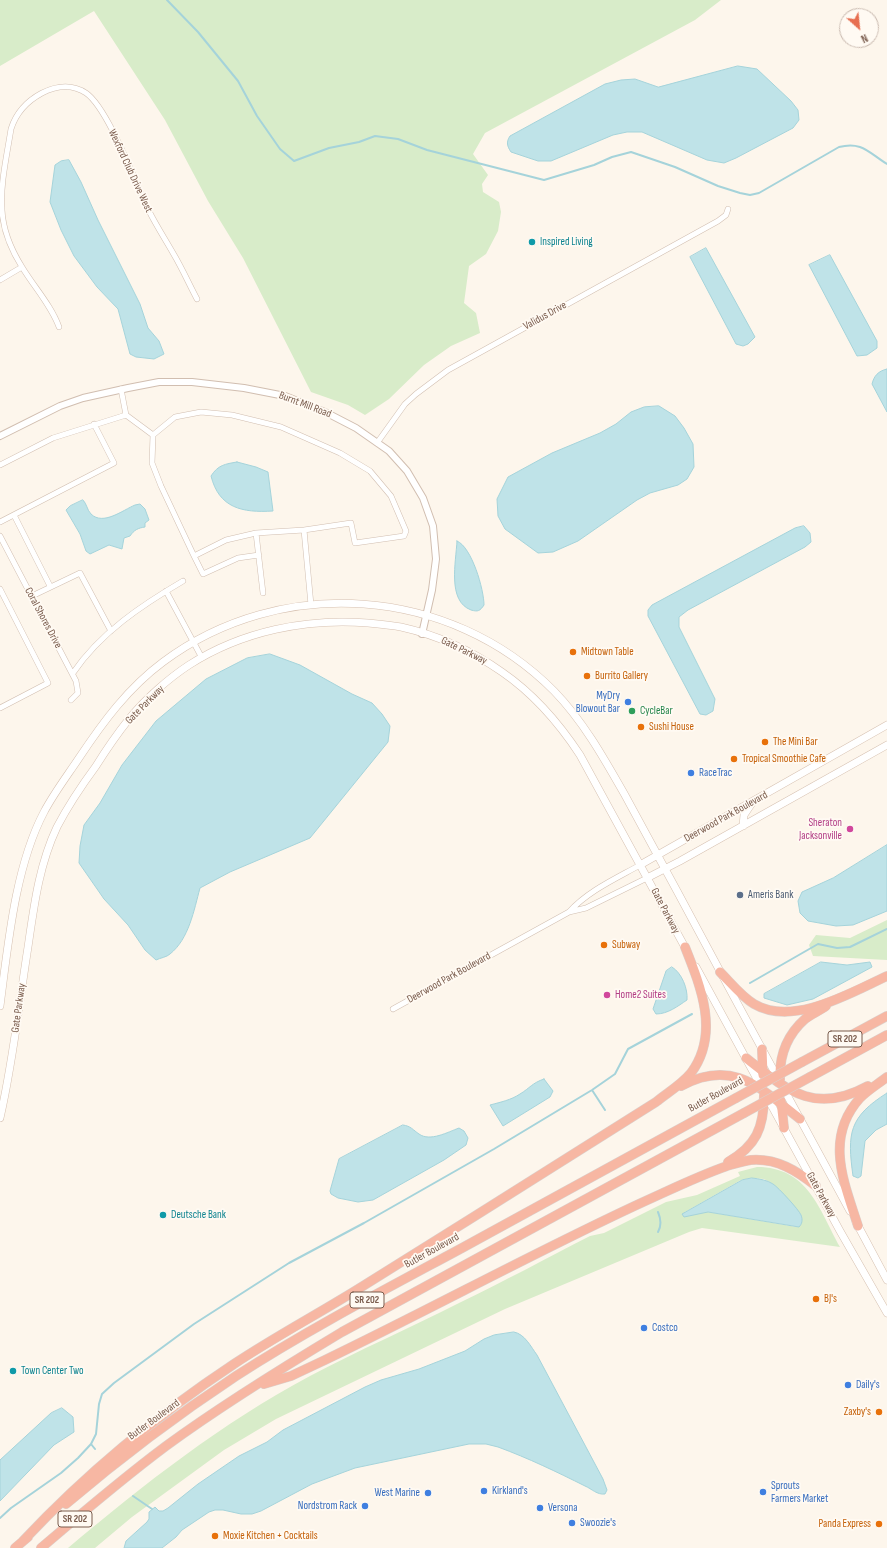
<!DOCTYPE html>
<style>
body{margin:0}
#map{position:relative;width:887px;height:1548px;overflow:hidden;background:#fdf6ec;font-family:"Sofia Sans Condensed",sans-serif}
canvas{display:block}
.north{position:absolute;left:839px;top:8px;width:40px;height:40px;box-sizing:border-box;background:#fffaf3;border:1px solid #cabbb1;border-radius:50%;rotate:153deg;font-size:11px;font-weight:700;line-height:16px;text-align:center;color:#7a5c4d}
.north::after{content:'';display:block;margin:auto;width:14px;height:18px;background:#e76f51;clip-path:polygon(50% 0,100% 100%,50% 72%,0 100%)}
</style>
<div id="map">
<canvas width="887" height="1548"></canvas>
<div class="north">N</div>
</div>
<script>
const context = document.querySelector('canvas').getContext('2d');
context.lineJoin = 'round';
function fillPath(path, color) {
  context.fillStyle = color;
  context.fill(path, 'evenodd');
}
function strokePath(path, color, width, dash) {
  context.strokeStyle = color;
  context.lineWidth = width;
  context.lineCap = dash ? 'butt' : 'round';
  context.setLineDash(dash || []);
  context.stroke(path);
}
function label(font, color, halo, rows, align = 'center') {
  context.font = font + ' "Sofia Sans Condensed",sans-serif';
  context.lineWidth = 3.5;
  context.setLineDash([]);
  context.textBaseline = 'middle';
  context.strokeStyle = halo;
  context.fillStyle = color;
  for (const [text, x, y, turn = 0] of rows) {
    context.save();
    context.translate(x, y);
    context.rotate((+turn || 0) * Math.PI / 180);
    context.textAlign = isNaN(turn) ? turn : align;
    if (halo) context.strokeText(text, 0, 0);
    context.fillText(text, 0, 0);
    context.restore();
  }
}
fillPath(new Path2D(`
 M0,0H721L695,20L485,133L473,154L488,175L482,184L483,192L499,202L501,212L498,231L486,254L469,266L464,303L476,313L480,333L451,346L424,365L389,399L365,415L348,405L311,392L243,258L208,201L165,120L94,11L0,66Z
 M887,920V960L813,956L809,945L816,935L850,938Z
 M757,1167C808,1167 819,1209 840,1247L702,1228L689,1232L505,1309L276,1419L224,1450L132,1517L95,1548H68C144,1484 222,1423 310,1376C359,1350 410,1328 459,1303C503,1282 547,1258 590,1236L604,1233L666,1202L697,1195L740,1176L738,1172ZM752,1178L764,1179L773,1184L801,1215L797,1227L708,1212H685L741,1180Z`), '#d8ecc9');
const water = new Path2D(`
 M738,66L757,69L791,101L798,110L799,120L793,128L736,158L724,163L707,160L642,132H627L613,135L551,161H538L511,152C507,146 506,142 510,136L605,84L621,80L635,79L658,87Z
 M69,160L81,182L98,220L140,304L148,328L159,341L164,354L154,359L136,357L130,354L118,309L97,287L74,256L61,230L50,202L55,165L61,161Z
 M706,248L755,337L748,344L743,346L736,344L690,257Z
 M830,255L877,341V348L867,355L857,356L809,265Z
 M887,369V412L872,384C874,376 878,371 887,369Z
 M659,406L675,416L684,428L693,444L694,467L687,479L678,485L650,493L637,500L578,541L553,552L538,553L505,529L498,516L497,499L508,477L552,453L600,433L616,424L631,412L644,407Z
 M237,462L256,467L268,472L273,511C242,513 219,508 211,476C218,465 225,464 237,462Z
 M83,500C87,504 87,510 91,514C103,526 123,510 135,505L140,504L145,509L149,520L145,523V527C138,528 134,530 130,536L124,538L122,549L109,545L90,554L86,551L80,534L66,510L70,506Z
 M804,526L810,533L811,542L805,547L688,610L679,617V627L715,699L713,711L706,715L700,714L648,616V610L652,605L795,528Z
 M457,541C472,547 484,590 484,605C480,611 478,612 471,610C447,601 456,562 457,541Z
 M270,654L300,665L352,694L372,703L382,714L390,726L388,742L310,838L230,872L200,888C194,910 189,939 170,954C167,957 160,958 156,960L145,950L128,925L104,899L79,863L80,846L84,825L100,803L122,765L156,721L206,679L247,658Z
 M887,845V911L853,925L836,926L808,921L800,913L798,901L802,892L833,878Z
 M821,962L847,965L870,962L872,967L813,999L787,1005L764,998V994Z
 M672,967C682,973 688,989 687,1000C678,1006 668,1014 656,1014L653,1009L666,971Z
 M544,1079L553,1091L550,1097L503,1126L490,1105C501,1102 511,1100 520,1094C530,1088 532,1083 544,1079Z
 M887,1093V1124L876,1130L865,1141L861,1176L858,1178L853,1176C847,1133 849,1117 887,1093Z
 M403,1125C411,1126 413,1130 419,1134C430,1142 448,1132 459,1128L464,1131L468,1138L466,1145L444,1160L373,1200L358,1202L338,1198L331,1194L330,1191L339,1159Z
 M752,1178C760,1179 767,1180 773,1184C779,1188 799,1210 801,1215C803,1220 802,1224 799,1227L708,1212L684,1217L682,1214L742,1180Z
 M514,1332C525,1334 531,1347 537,1355L603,1479L607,1490L605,1494C597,1495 592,1489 585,1486C557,1472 528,1458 498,1447L486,1444H469L355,1468L312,1484L261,1511L252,1514H241L223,1510H215L209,1512L182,1530L176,1537L162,1548H124L126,1541L147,1522L149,1519V1512L155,1507L159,1511H163L168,1508L198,1484L239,1456L267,1442L283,1430L365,1387L381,1380L419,1369L465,1351L484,1339L494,1335Z
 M62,1408L73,1417L74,1432L54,1445L0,1501V1460L51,1413Z`);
fillPath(water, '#bfe3e8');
strokePath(water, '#a5d3da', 1);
strokePath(new Path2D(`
 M167,0L198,32L238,81L257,116L280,149L294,161L329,148L359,142L375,136L398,139L427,150L544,180L594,165L612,157L631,152L675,167L718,186L740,193L750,195L759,193L839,147C862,141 869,153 887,164
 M750,983L818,944L837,948L850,947L887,929
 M592,1090L605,1110
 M658,1232C662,1225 661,1219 658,1212
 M91,1444L95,1449
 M133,1496L152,1509
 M0,1518L11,1508L61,1473L78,1458L91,1444L96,1434L99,1404L102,1394L114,1383L194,1324L289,1263L364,1223L494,1149L592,1090L615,1074L628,1049L692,1014`), '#a5d3da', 2);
const minor = new Path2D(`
 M0,280L22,267
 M59,327C51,305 34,287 22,267C12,251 3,230 2,210C0,184 7,155 11,129C16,113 27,101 42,93C56,86 72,84 86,93C108,108 136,184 149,211C156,225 165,239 173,253C182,268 189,284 197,299
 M121,389L126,415
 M126,415L153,435L175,417L201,412L232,415L281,427L340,453L370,471L391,496L406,531L404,536L355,543L351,523L304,530L311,605
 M153,435L152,463L161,486L194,556L226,540L256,533L304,530
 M377,443L405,404L416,394L448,370L718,221L726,215L728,209
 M0,465L53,438L126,415
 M14,515L50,586
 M0,522L114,463L94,424
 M256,533L263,593
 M0,536L76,681L78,693L71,700
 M194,556L203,574L238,558L259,555
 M0,589L48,683L0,708
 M166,591L202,658
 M32,596L80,573L111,631
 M73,673C100,633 142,605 183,581
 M569,912L586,908L647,878
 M393,1009L569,912C588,891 615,879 640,865`);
const tertiary = new Path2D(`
 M0,436L60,406L83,398L128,388L159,382H192L244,388L285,396L327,413L356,428L389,451L407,471L423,498L433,526L436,559L432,590L422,634`);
const secondary = new Path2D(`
 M743,826L744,815L752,803
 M640,865L887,725
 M647,878L680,861L887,745
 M696,967L840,1231L887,1313
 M0,1006C8,945 15,867 44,812C54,793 67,776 79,758C103,722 128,688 163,662C281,574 450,586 554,691C584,722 605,760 626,797C643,828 660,860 677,891C734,998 792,1104 850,1211
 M0,1118C13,1062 19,1004 28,947C34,906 39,865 57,827C68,806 82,785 96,766C106,750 117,734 129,719C144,700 169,678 189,665C242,631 307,618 368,623C379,624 391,625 401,627C437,635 472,651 502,672C534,694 559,723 580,755L687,951
 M856,1222L887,1280`);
const motorway = new Path2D(`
 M720,972C731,983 741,996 754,1004C793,1027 850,993 887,976
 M762,1049L763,1075
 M746,1058C788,1091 815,1115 868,1086
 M802,1062L887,1016
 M810,1077L887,1035
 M780,1080C779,1056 787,1035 805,1019C812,1014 819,1011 826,1006
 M681,1086C733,1058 760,1088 800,1119
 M781,1101L784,1128
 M728,1162C756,1146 764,1128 764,1095
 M858,1226C844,1182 824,1138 860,1098C868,1090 878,1084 887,1077
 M264,1384L291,1376L325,1360C431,1309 535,1252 641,1203C670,1190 698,1176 727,1166C735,1164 743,1161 751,1160C777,1158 797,1171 816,1186
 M66,1504C120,1458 177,1415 236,1376C309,1329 386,1289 462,1248C553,1198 644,1148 736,1098
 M23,1541C86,1474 157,1415 234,1364C276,1336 320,1313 363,1286C461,1225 558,1164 656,1102C667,1093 681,1085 691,1073C720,1034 701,987 685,947
 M15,1548L28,1537
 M41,1548C82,1513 123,1478 166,1446C222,1405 282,1368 342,1332L744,1113`);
strokePath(minor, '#d1beb0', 6);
strokePath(tertiary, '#d1beb0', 8);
strokePath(secondary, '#d6c0b0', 8);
strokePath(motorway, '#dad1cd', 10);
strokePath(minor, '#fff', 5);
strokePath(tertiary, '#fff', 6);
strokePath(secondary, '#fff', 7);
strokePath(motorway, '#f7b7a3', 9);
const motorwayBridge = new Path2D(`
 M736,1098L802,1062
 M744,1113L810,1077`);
strokePath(motorwayBridge, '#dad1cd', 10, []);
strokePath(motorwayBridge, '#f7b7a3', 9);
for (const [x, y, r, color] of [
 [532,242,4,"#0f9aa8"],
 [573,652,4,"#e8710a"],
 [587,676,4,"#e8710a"],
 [628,702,4,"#3f7fe0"],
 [632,711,4,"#2e9e5b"],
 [641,727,4,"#e8710a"],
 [765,742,4,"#e8710a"],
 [734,759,4,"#e8710a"],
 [691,773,4,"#3f7fe0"],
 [850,829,4,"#d1479c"],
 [740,895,4,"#5c6f8a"],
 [604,945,4,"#e8710a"],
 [607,995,4,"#d1479c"],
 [163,1215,4,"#0f9aa8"],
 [816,1299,4,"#e8710a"],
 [644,1328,4,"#3f7fe0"],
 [13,1371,4,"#0f9aa8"],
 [848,1385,4,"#3f7fe0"],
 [879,1412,4,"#e8710a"],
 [484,1491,4,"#3f7fe0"],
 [763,1492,4,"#3f7fe0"],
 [428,1493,4,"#3f7fe0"],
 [365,1506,4,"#3f7fe0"],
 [540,1508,4,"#3f7fe0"],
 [572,1523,4,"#3f7fe0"],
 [879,1524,4,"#e8710a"],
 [215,1536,4,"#e8710a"]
]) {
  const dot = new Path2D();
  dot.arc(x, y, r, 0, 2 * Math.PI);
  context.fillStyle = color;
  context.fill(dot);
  strokePath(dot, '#fffaf3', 1.5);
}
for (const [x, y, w] of [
 [845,1039,34],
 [367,1300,34],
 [75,1519,34]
]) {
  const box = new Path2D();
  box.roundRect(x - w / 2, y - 8, w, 16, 3);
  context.fillStyle = '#fffaf3';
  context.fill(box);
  strokePath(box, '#7a5c4d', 1);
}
label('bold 10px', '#7a5c4d', null, [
 ["SR 202",845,1039],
 ["SR 202",367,1300],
 ["SR 202",75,1519]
]);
label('11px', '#7a5c4d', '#fffaf3', [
 ["Wexford Club Drive West",130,171,65],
 ["Validus Drive",545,316,-29],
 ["Burnt Mill Road",305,405,21],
 ["Coral Shores Drive",43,618,62],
 ["Gate Parkway",464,651,26],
 ["Gate Parkway",145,705,-45],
 ["Deerwood Park Boulevard",726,817,-29],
 ["Gate Parkway",665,911,62],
 ["Deerwood Park Boulevard",449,978,-29],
 ["Gate Parkway",19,1008,-82],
 ["Butler Boulevard",716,1095,-29],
 ["Gate Parkway",821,1195,61],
 ["Butler Boulevard",432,1251,-29],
 ["Butler Boulevard",154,1420,-36]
]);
label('11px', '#0d838f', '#fffaf3', [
 ["Inspired Living",540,242],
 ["Deutsche Bank",171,1215],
 ["Town Center Two",21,1371]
], 'left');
label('11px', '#c56008', '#fffaf3', [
 ["Midtown Table",581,652],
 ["Burrito Gallery",595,676],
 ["Sushi House",649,727],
 ["The Mini Bar",773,742],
 ["Tropical Smoothie Cafe",742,759],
 ["Subway",612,945],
 ["BJ's",824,1299],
 ["Zaxby's",871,1412,"right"],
 ["Panda Express",871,1524,"right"],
 ["Moxie Kitchen + Cocktails",223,1536]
], 'left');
label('11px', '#366cbe', '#fffaf3', [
 ["MyDry",620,696,"right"],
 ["Blowout Bar",620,709,"right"],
 ["RaceTrac",699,773],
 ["Costco",652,1328],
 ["Daily's",856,1385],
 ["Sprouts",771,1486],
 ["Farmers Market",771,1499],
 ["Kirkland's",492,1491],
 ["West Marine",420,1493,"right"],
 ["Nordstrom Rack",357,1506,"right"],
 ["Versona",548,1508],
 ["Swoozie's",580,1523]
], 'left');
label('11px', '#27864d', '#fffaf3', [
 ["CycleBar",640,711]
], 'left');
label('11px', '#b23c85', '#fffaf3', [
 ["Sheraton",842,823],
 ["Jacksonville",842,836],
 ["Home2 Suites",615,995,"left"]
], 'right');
label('11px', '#4e5e75', '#fffaf3', [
 ["Ameris Bank",748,895]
], 'left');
</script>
